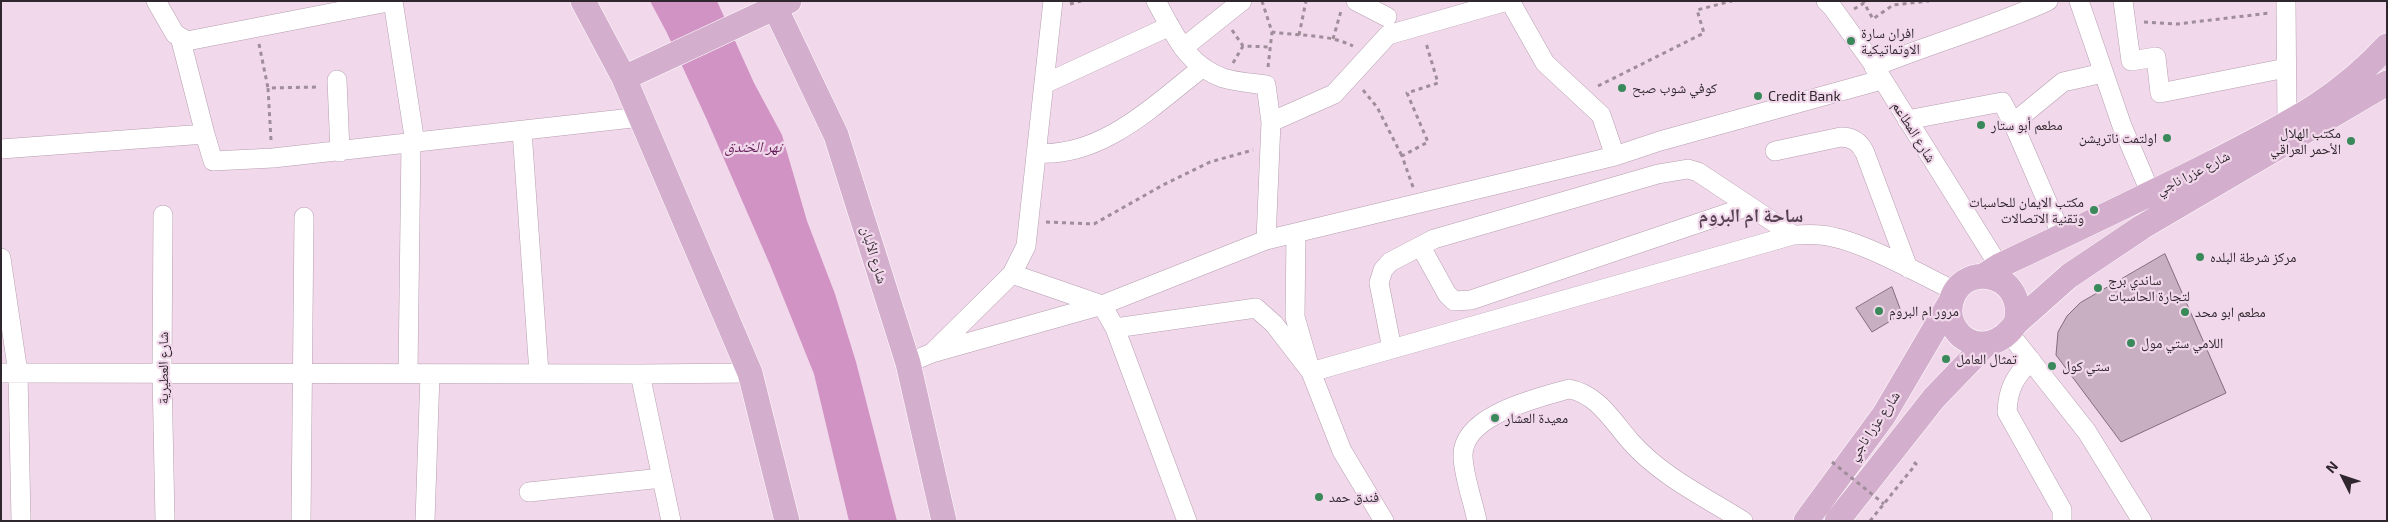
<!DOCTYPE html>
<meta charset="utf-8">
<style>
body{margin:0}
#map{position:relative;width:2388px;height:522px;overflow:hidden;background:#f1d8eb;font-family:"Exo 2",sans-serif}
canvas{display:block}
.frame{position:absolute;inset:0;border:2px solid #30272e;pointer-events:none}
.north{position:absolute;left:2318px;top:452px;width:50px;height:50px;-webkit-text-stroke:4px #f1d8eb;paint-order:stroke;rotate:311deg;font-size:14px;font-weight:700;line-height:20px;text-align:center;color:#30272e}
.north::after{content:'';display:block;margin:auto;width:18px;height:22px;background:#30272e;clip-path:polygon(50% 0,100% 100%,50% 72%,0 100%)}
</style>
<div id="map">
<canvas width="2388" height="522"></canvas>
<div class="frame"></div>
<div class="north">N</div>
</div>
<script>
const context = document.querySelector('canvas').getContext('2d');
context.lineJoin = 'round';
function fillPath(path, color) {
  context.fillStyle = color;
  context.fill(path, 'evenodd');
}
function strokePath(path, color, width, dash) {
  context.strokeStyle = color;
  context.lineWidth = width;
  context.lineCap = dash ? 'butt' : 'round';
  context.setLineDash(dash || []);
  context.stroke(path);
}
function label(font, color, halo, rows, align = 'center') {
  context.font = font + ' "Exo 2","Noto Naskh Arabic",sans-serif';
  context.lineWidth = 4.5;
  context.setLineDash([]);
  context.textBaseline = 'middle';
  context.strokeStyle = halo;
  context.fillStyle = color;
  for (const [text, x, y, turn = 0] of rows) {
    context.save();
    context.translate(x, y);
    context.rotate((+turn || 0) * Math.PI / 180);
    context.textAlign = isNaN(turn) ? turn : align;
    if (halo) context.strokeText(text, 0, 0);
    context.fillText(text, 0, 0);
    context.restore();
  }
}
fillPath(new Path2D(`
 M650,1H717L754,83L782,135L807,221L835,294L856,362L897,521H849L814,374L771,267L707,120L667,33Z`), '#d093c3');
const building = new Path2D(`
 M2165,254L2226,393L2121,442L2056,355L2058,332L2067,316L2080,303Z
 M1892,287L1902,314L1872,332L1856,308Z`);
fillPath(building, '#c8b0c2');
strokePath(building, '#826c7d', 1);
const minor = new Path2D(`
 M156,1L175,34L187,41L393,1
 M393,1L415,143
 M1156,1C1174,33 1186,65 1223,78C1236,82 1252,83 1266,85L1271,122L1266,240
 M1356,1L1387,17
 M1510,1L1545,63L1601,115L1615,156
 M1826,1L1832,7L1871,61L1999,266
 M2079,1L2122,126L2151,194
 M2123,1L2131,61L2156,57L2160,93L2286,68
 M2286,1L2287,124
 M180,37L205,134
 M1183,48L1242,1
 M1874,67C1932,43 1992,27 2048,1
 M337,80L340,152
 M1044,84L1170,26
 M1907,120L2002,102L2013,123L2063,82L2103,73
 M1271,122L1334,94L1388,35L1507,1
 M2013,123L2062,236
 M522,131L539,373
 M1,149L205,134L213,161L273,158L641,117
 M1775,151L1841,137C1852,137 1860,142 1865,153L1908,268
 M1036,153C1102,158 1154,105 1203,67
 M163,215L162,373L165,521
 M1296,234L1295,317L1311,372L1342,451L1384,521
 M1421,247L1447,294L1454,301L1471,300L1749,206
 M1,258L18,373L21,521
 M1012,274L1102,305L1266,240L1615,156L1660,141L1881,80
 M1115,328L1256,308L1274,324L1311,372L1793,235C1802,235 1811,234 1820,235C1858,238 1919,274 1955,291
 M2009,333L2087,432L2142,521
 M1392,349L1379,283L1383,270L1390,262L1434,239L1658,174L1688,169L1698,172L1793,235
 M935,352L1102,305L1115,328L1187,521
 M2031,360C2015,377 2008,388 2007,412L2062,510V521
 M908,363L932,353L1012,274L1026,246L1053,1
 M1,373L640,374L750,373
 M408,373L411,144
 M640,374L671,521
 M529,492L662,478
 M301,521L304,217
 M425,521L430,374
 M1477,521C1473,501 1464,478 1463,457C1461,415 1538,398 1569,389C1598,394 1613,422 1631,442C1661,476 1705,497 1743,521`);
const major = new Path2D(`
 M583,1L624,78L750,373L787,521
 M772,1L836,135L908,363L944,521
 M624,78L789,1
 M1983,276L1999,266C2071,232 2143,198 2214,162C2281,127 2335,103 2387,46
 M2016,323C2028,269 1955,259 1950,308C1949,319 1954,329 1961,336C1981,352 2003,342 2016,323L2069,276L2142,227L2387,83
 M1806,521L1884,415L1951,301
 M1837,521L1934,398L1986,344`);
strokePath(minor, '#b69fb0', 20);
strokePath(major, '#fff', 26);
strokePath(new Path2D(`
 M1262,1L1272,32C1299,36 1329,34 1353,46
 M1070,4L1081,1
 M1854,9L1864,3L1873,19L1893,5L1929,1
 M2144,22L2177,24L2270,13
 M1232,30L1243,46L1270,47
 M1299,35L1306,1
 M1333,39L1341,11
 M259,44L268,88
 M1233,63L1243,46
 M1268,67L1272,32
 M1598,86L1704,33L1697,10L1732,1
 M1363,90L1377,107L1402,156
 M271,140L268,88L319,87
 M1413,187L1402,156L1428,142L1407,93L1438,83L1426,43
 M1046,222L1094,224L1163,185L1210,162L1253,150
 M1870,521L1916,464L1911,460`), '#9f8d9a', 3, [4, 4]);
strokePath(minor, '#fff', 19);
strokePath(major, '#d4afcd', 25);
strokePath(new Path2D(`
 M1832,462L1884,504`), '#9f8d9a', 3, [4, 4]);
for (const [x, y, r, color] of [
 [1851,41,5,"#3a895a"],
 [1622,88,5,"#3a895a"],
 [1758,96,5,"#3a895a"],
 [1981,125,5,"#3a895a"],
 [2167,138,5,"#3a895a"],
 [2351,141,5,"#3a895a"],
 [2094,210,5,"#3a895a"],
 [2200,257,5,"#3a895a"],
 [2098,288,5,"#3a895a"],
 [1879,311,5,"#3a895a"],
 [2185,312,5,"#3a895a"],
 [2131,343,5,"#3a895a"],
 [1946,359,5,"#3a895a"],
 [2052,366,5,"#3a895a"],
 [1495,418,5,"#3a895a"],
 [1319,497,5,"#3a895a"]
]) {
  const dot = new Path2D();
  dot.arc(x, y, r, 0, 2 * Math.PI);
  context.fillStyle = color;
  context.fill(dot);
  strokePath(dot, '#f1d8eb', 2);
}
label('14px', '#30272e', '#f1d8eb', [
 ["افران سارة",1861,33],
 ["الاوتماتيكية",1861,49],
 ["كوفي شوب صبح",1632,88],
 ["Credit Bank",1768,96],
 ["مطعم أبو ستار",1991,125],
 ["مكتب الهلال",2341,133,"right"],
 ["الأحمر العراقي",2341,149,"right"],
 ["اولتمت ناتريشن",2157,138,"right"],
 ["مكتب الايمان للحاسبات",2084,202,"right"],
 ["وتقنية الاتصالات",2084,218,"right"],
 ["مركز شرطة البلده",2210,257],
 ["ساندي برج",2108,280],
 ["لتجارة الحاسبات",2108,296],
 ["مرور ام البروم",1889,311],
 ["مطعم ابو محد",2195,312],
 ["اللامي ستي مول",2141,343],
 ["تمثال العامل",1956,359],
 ["ستي كول",2062,366],
 ["معيدة العشار",1505,418],
 ["فندق حمد",1329,497]
], 'left');
label('14px', '#30272e', '#f1d8eb', [
 ["شارع المطاعم",1914,132,58],
 ["شارع عزرا ناجي",2193,173,-27],
 ["شارع الألبان",874,255,73],
 ["شارع العطيرية",163,368,-90],
 ["شارع عزرا ناجي",1874,426,-56]
]);
label('italic 15px', '#651e5a', '#f1d8eb', [
 ["نهر الخندق",753,147]
]);
label('bold 19px', '#564251', '#f1d8eb', [
 ["ساحة ام البروم",1751,216]
]);
</script>
